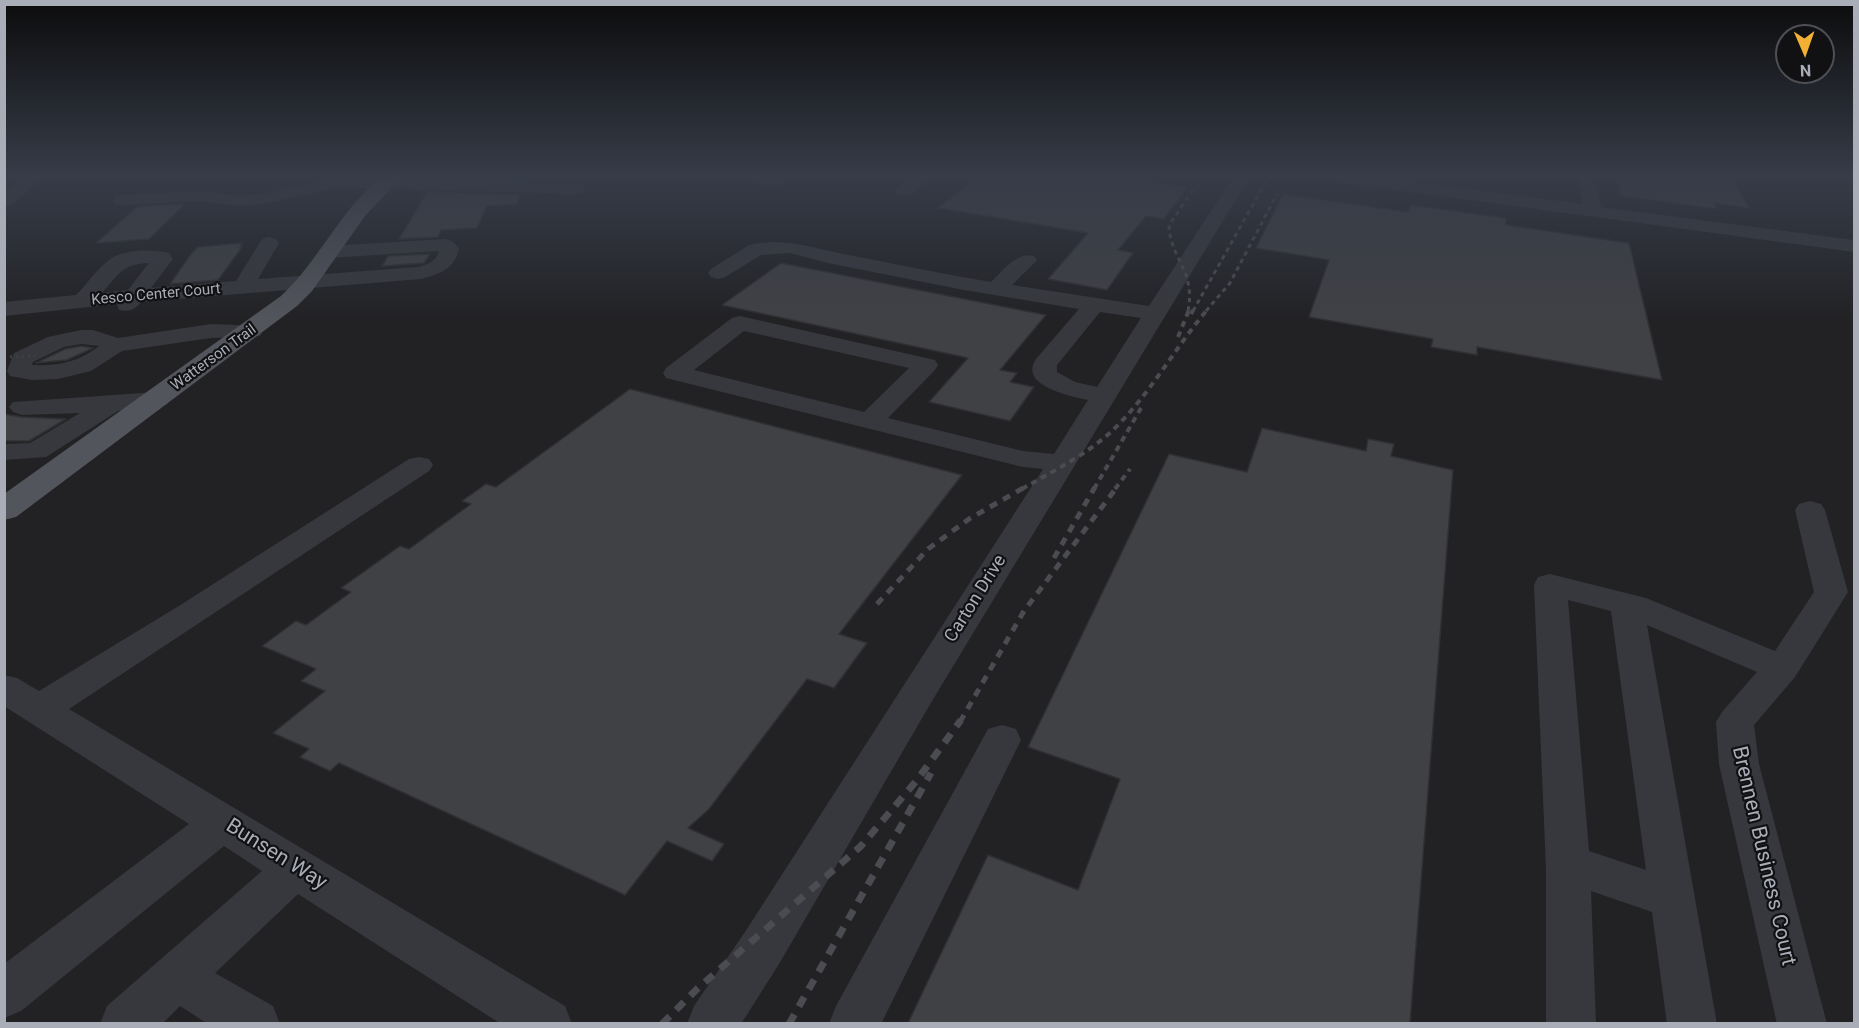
<!DOCTYPE html>
<style>
body{margin:0}
#map{position:relative;width:1859px;height:1028px;overflow:hidden;background:#161618;font-family:Roboto,sans-serif}
canvas{display:block}
.frame{position:absolute;inset:0;border:6px solid #a8adb8;pointer-events:none}
.north{position:absolute;left:1775px;top:24px;width:60px;height:60px;box-sizing:border-box;background:#111113;border:2px solid #4d4f55;border-radius:50%;rotate:178deg;font-size:16px;font-weight:700;line-height:24px;text-align:center;color:#a8adb8}
.north::after{content:'';display:block;margin:auto;width:21px;height:27px;background:#f2b134;clip-path:polygon(50% 0,100% 100%,50% 72%,0 100%)}
</style>
<div id="map">
<canvas width="1859" height="1028"></canvas>
<div class="frame"></div>
<div class="north">N</div>
</div>
<script>
const context = document.querySelector('canvas').getContext('2d');
context.lineJoin = 'round';
function fillPath(path, color) {
  context.fillStyle = color;
  context.fill(path, 'evenodd');
}
function strokePath(path, color, width, dash) {
  context.strokeStyle = color;
  context.lineWidth = width;
  context.lineCap = dash ? 'butt' : 'round';
  context.setLineDash(dash || []);
  context.stroke(path);
}
function label(font, color, halo, rows, align = 'center') {
  context.font = font + ' Roboto,sans-serif';
  context.lineWidth = 4.5;
  context.setLineDash([]);
  context.textBaseline = 'middle';
  context.strokeStyle = halo;
  context.fillStyle = color;
  for (const [text, x, y, turn = 0] of rows) {
    context.save();
    context.translate(x, y);
    context.rotate((+turn || 0) * Math.PI / 180);
    context.textAlign = isNaN(turn) ? turn : align;
    if (halo) context.strokeText(text, 0, 0);
    context.fillText(text, 0, 0);
    context.restore();
  }
}
fillPath(new Path2D(`
 M5,176H1854V1023H5Z`), '#222225');
const building = new Path2D(`
 M447,176H528L526,180L444,178Z
 M979,176H1107L1187,187L1164,219L1146,216L1118,250L1133,253L1107,290L1048,279L1088,233L938,208Z
 M1616,176H1731L1749,208L1714,203L1717,209L1621,196Z
 M427,192L520,195L517,204L487,206L477,228L441,230L438,237L399,239Z
 M1283,194L1408,212L1410,205L1506,218V225L1629,243L1662,380L1477,347V355L1431,347L1433,339L1309,317L1329,260L1256,248Z
 M185,204L149,239L96,243L138,206Z
 M242,243L240,247H242L218,280L170,284L191,254L198,247Z
 M430,254L424,263L382,266L388,256Z
 M781,263L1046,315L1000,370L1017,373L1010,382L1034,387L1010,421L929,402L968,358L722,305Z
 M81,346L93,348L67,360L36,363L65,349Z
 M630,389L962,475L839,634L867,643L834,688L807,679L709,809L688,828L724,844L712,861L667,841L625,895L339,763L330,771L300,757L309,749L273,733L325,691L301,681L316,669L262,646L296,621L306,625L351,592L341,588L400,546L409,549L471,504L462,501L486,484L496,487Z
 M4,414L22,417L66,419L29,441H4Z
 M1262,428L1366,451L1368,439L1394,444L1391,456L1453,470L1410,1023H908L988,855L1078,890L1120,779L1028,747L1169,454L1247,472Z`);
fillPath(building, '#404145');
strokePath(building, '#303034', 1.5);
fillPath(new Path2D(`
 M26,176H44L10,206L4,207V193Z
 M743,176H795C783,190 761,183 745,180Z
 M912,176H930L910,195H898L895,191Z
 M1234,176H1250L932,701L779,964L741,1024H687L694,1006L745,932L1043,469L1023,467L666,378L663,373L666,368L732,318L740,316L935,360L938,365L935,370L888,418L1023,451L1054,454L1088,400C1071,396 1018,386 1036,359L1079,309L964,290L828,263L790,253L761,255L725,277L718,279L711,277L708,273L711,269L749,245C784,236 815,249 849,255C896,264 943,274 991,282C1003,271 1017,251 1034,256L1037,260L1012,285L1149,306ZM1100,312L1141,318L1097,387L1075,382L1057,372V365ZM744,331L909,368L864,412L694,370Z
 M1322,176H1366L1583,204L1578,176H1594L1601,207L1854,240V252L1330,181L1324,180Z
 M340,177L577,184L583,185L586,189L583,193L577,194L340,187L262,204L239,206L201,201L122,205L116,204L113,200L116,196L122,195L201,191L239,196L262,194Z
 M269,237L276,239L279,243L258,279L418,267C428,264 436,262 439,251L328,258L321,256L318,252L321,248L328,246L445,239L452,241L459,248C455,269 440,274 421,279L141,302C134,310 130,312 119,310L117,304L4,316V302L76,295C87,284 97,269 109,260C123,249 153,249 169,253L173,259L151,288L236,281L262,239ZM149,263L128,290L102,293C119,274 122,264 149,263Z
 M211,324L260,326L263,331L260,336L211,338L122,351L91,371L58,379L32,380L10,376L7,371L14,353L48,337L81,330H93L118,338ZM81,344L99,346C79,362 58,366 32,365L33,362L64,347Z
 M157,392L166,395L170,400L166,405L118,411L46,457L4,460V444L30,443L80,413L22,415L13,412L9,407L13,402Z
 M419,457L429,459L433,465L429,471L69,709L565,1006L572,1024H501L298,894L215,973L273,1006L280,1024H208L180,1006L162,1024H100L107,1006L262,871L224,846L21,1011L4,1018V964L189,824L4,706V675L17,678L39,691L182,604L409,459Z
 M1810,501L1821,504L1825,510L1848,592L1795,677L1754,725L1759,764L1827,1024H1777L1719,764L1716,722L1722,712L1757,672L1647,625L1717,1024H1667L1652,912L1591,891L1596,1024H1546V869L1534,585L1538,577L1550,574L1646,598L1775,651L1814,592L1795,510L1799,504ZM1568,600L1611,611L1646,870L1589,851Z
 M1002,725L1016,729L1021,740L881,1024H829L836,1006L988,729Z`), '#37383d');
fillPath(new Path2D(`
 M383,176H403L365,216L312,291L297,306L16,517L4,520V494L281,296C320,260 340,209 383,176Z`), '#53555c');
strokePath(new Path2D(`
 M1188,311C1196,270 1170,259 1169,225L1193,190
 M1193,311L1269,176
 M1206,311L1230,283L1277,194`), '#4a4c52', 3, [4.5, 4]);
strokePath(new Path2D(`
 M1191,314L1193,310
 M1178,337L1189,310
 M1022,489C1053,471 1088,454 1114,429C1150,394 1175,348 1207,310
 M1094,489L1141,408
 M1115,489L1130,469`), '#4a4c52', 4, [6, 5]);
strokePath(new Path2D(`
 M1054,558L1095,487
 M877,604L928,549L969,519L1025,487
 M960,722L1024,611L1117,487`), '#4a4c52', 5, [8, 7]);
strokePath(new Path2D(`
 M662,1024L697,989L861,846L917,780L961,720
 M789,1024L931,773`), '#4a4c52', 7, [11, 9]);
strokePath(new Path2D(`
 M4,357L35,356`), '#3d3f44', 3, [2, 4]);
const sky = context.createLinearGradient(0, 0, 0, 320);
sky.addColorStop(0, '#0c0c0d');
sky.addColorStop(0.55, '#363c48');
sky.addColorStop(1, '#363c4800');
context.fillStyle = sky;
context.fillRect(0, 0, 1859, 320);
label('15px', '#a8adb8', '#111113', [
 ["Kesco Center Court",156,295,-5],
 ["Watterson Trail",214,358,-36]
]);
label('18px', '#a8adb8', '#111113', [
 ["Carton Drive",976,599,-58]
]);
label('21px', '#a8adb8', '#111113', [
 ["Bunsen Way",276,855,32],
 ["Brennen Business Court",1763,856,77]
]);
</script>
